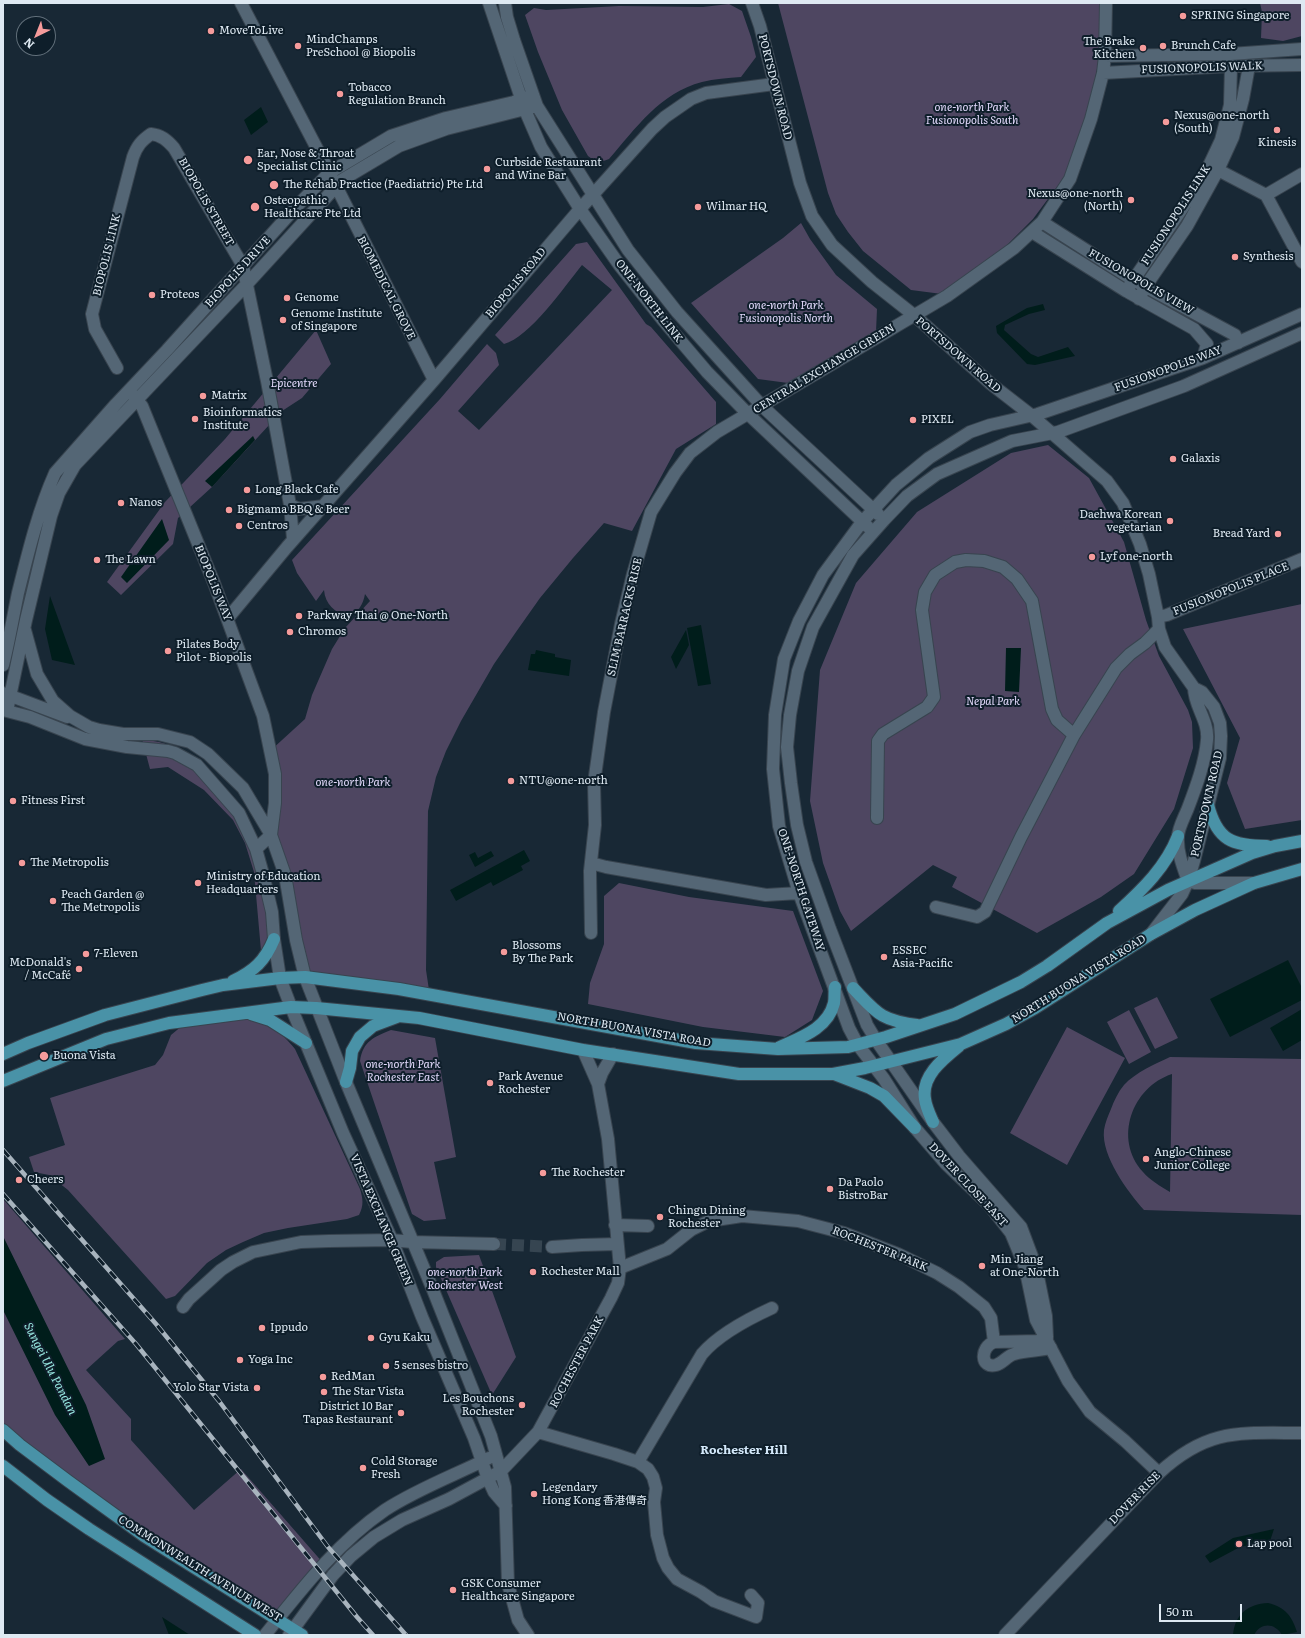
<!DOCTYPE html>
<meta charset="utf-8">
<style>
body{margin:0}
#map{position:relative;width:1305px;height:1638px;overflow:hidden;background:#182835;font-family:Literata,serif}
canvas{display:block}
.frame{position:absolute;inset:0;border:4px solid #dee9f2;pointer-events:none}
.north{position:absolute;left:16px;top:16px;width:40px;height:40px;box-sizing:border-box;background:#0e1e2a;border:1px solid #616f7a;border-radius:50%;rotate:223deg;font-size:11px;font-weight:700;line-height:16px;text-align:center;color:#dee9f2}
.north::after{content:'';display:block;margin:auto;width:14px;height:18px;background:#f59b9b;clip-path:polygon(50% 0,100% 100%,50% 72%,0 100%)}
.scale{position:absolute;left:1159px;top:1604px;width:83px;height:18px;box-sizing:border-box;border:2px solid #dee9f2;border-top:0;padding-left:5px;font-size:12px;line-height:14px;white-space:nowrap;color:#dee9f2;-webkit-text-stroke:3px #0e1e2a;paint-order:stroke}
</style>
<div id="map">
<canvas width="1305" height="1638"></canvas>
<div class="frame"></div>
<div class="north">N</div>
<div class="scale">50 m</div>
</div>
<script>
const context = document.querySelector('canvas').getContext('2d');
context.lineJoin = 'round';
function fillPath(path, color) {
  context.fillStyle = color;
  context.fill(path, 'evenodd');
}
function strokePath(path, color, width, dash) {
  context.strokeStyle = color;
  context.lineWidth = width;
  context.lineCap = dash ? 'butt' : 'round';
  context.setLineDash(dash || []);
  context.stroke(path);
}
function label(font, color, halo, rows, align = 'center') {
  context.font = font + ' Literata,"Noto Sans SC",serif';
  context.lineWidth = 4;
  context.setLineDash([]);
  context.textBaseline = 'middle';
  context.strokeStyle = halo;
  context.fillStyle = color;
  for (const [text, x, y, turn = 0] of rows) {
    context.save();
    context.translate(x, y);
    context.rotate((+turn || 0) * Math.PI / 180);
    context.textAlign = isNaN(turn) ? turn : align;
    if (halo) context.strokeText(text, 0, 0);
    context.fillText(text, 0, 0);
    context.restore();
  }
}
fillPath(new Path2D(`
 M778,3H1103L1098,64L1088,114L1065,176L1033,219L999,253L942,294L911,290L863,251L848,232L836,214L828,193Z
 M1260,3H1302V36L1283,41L1261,38L1262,12Z
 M729,4L742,11L751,37L756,57L741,77C728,78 714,79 702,82C660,93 636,128 609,159C600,163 595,162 588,156L562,110L538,52L525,15L534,8L546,10L619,6L703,7Z
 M801,223L810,239L836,275L877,309L876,332L788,383L758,379L691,303L783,238Z
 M587,242L646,324L651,327L716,402V424L676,449L632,531L604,523L573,558L540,598L516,632L494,664L461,721L446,751L436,777L428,811L426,970L429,990L305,977L271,835L270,751L305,719L312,695L332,649L345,628L370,601L365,594C363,605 358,613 347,617C335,612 325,604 324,590L316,601L297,573L292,560L440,399L487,344L496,353L499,365L458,411L479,430L612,290L582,265C565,286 529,338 504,344L495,335L576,244Z
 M316,330L331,364L302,398L282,411L212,487L178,518L173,544L121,595L107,582L165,502L225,439Z
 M1048,445L1089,478L1124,542L1146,620L1159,656L1188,710L1192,722L1193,748L1174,809L1134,874L1101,897L1037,933L952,887L957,877L933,865L851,931L840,911L823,863L810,801L820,670L856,583L917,512L1011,453Z
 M1302,604V820L1245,829L1227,783L1240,738L1183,629Z
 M142,739L159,742L169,745L239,813L253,847L274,939L262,962L254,872L245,843L233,820L204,790L168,767L150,769Z
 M619,883L689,897L793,911L823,991L812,1020L785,1037L703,1027L588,1004L590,983L604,944V896Z
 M1157,997L1178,1038L1155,1049L1134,1008Z
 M1129,1010L1151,1052L1129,1064L1107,1022Z
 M244,1017C267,1022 280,1030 295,1049L360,1189C363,1199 364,1205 359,1215L347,1219L288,1228L264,1233L243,1242L226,1250L207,1263L175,1296L166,1299L68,1190L49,1175L34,1172L29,1157L65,1145L50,1098L155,1065L163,1055L171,1035L183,1025Z
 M1067,1027L1125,1058L1067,1165L1010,1133Z
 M391,1030L435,1038L456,1157L434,1162L446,1219L424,1221L412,1214L360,1061C363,1041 374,1037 391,1030Z
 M1170,1057L1302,1059V1215L1144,1210C1128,1192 1101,1156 1104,1130C1105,1123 1108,1116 1111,1109C1114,1101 1118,1092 1124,1085C1136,1072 1155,1064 1170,1057ZM1172,1074L1170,1192C1160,1186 1150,1180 1143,1172C1113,1139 1132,1087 1172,1074Z
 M3,1199L125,1339L118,1341L86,1370L131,1419V1440L194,1510L241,1469L324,1564L278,1619L210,1578L3,1430Z
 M479,1255L516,1357L492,1395L436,1267V1262L444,1257Z`), '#4e4661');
fillPath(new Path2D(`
 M261,107L268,122L251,135L244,120Z
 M1043,304L1045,310L1029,314L1005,325L1004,330L1031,354L1038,357L1068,347L1075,356L1035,365L1027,364L997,333L996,326L1027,308Z
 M253,436L255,440L212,487L205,481Z
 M162,519L169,540L127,583L121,577Z
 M50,596L75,665L52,660L45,629Z
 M701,625L711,684L698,686L687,628Z
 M686,630L689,645L676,669L671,657Z
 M1006,648H1021L1019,692L1005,691Z
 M536,650L555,654V657L571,660L569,676L528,670L531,654H535Z
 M524,850L530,861L521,866L523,870L493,886L491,882L456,901L450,890Z
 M491,851L494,856L475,867L469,855L475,852L478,858Z
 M1288,960L1302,988V1000L1230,1037L1210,999Z
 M1302,1009V1040L1283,1051L1270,1028Z
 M3,1236L86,1405L105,1459L89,1466L55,1415L3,1310Z
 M1274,1529L1270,1541L1240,1547L1210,1563L1205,1556L1233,1538Z
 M1268,1603C1285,1607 1292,1616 1297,1632L1282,1635C1275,1623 1261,1622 1254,1635H1233C1235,1614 1248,1604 1268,1603Z
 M162,1617L190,1635H169Z`), '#001d1b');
strokePath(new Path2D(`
 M494,1244L552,1247`), '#364551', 12, [12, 6]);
const minor = new Path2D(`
 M241,3L324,162L434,380
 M489,3L525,110L541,147L580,209L620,266L662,319L707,372L748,414L868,527
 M505,3L507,17L514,40L537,106L628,250L677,312L762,406L878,514
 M752,3L760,26L800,183L812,216L832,245L872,282L915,316L991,384L1031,415L1107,481L1123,503L1140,544L1149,574L1158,617L1159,629L1165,647L1194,688L1202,692L1214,707L1220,723L1221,736L1220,758L1194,861L1188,881L1182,894L1151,934
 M1105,56L1230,54L1302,49
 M1103,73L1231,66L1302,65
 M1218,170L1266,195
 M1302,174L1266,195L1302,262
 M1042,222L1133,280L1235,335L1238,343
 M1032,232L1126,291L1194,329L1207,344L1203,358
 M1126,291L1192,194L1206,172L1221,140L1230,105L1231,66
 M1139,299L1145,287L1187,226L1218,170L1233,137L1243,99L1249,66
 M117,368L95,329L92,314L133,157C137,146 141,141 151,134C161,135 167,140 174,148L243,266L267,381L290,505L293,539
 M132,394L142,406L214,583L263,716L275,774V803L271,835L256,849
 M290,505L299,509L324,506
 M1158,617L1167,615L1302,559
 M228,618L287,547L434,380L580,209L652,129L665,117L691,99L706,93L774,84
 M25,630L37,674L53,701L70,716L89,727L99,730L123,734H158L190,742L208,754L243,788L271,835L285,875L296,940L305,977L346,1082L433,1290L491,1436L505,1487L508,1584L518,1620L528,1635
 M3,665C9,641 13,617 18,593C28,553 38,511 55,473L116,404L167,350L297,206L329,173L391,136L446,118L514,102L533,95
 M3,693L67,717
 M3,710L30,717L85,739L127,747L168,751L175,753L197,765L239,813L256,849L263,874L272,912L274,939L280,978L291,1007L343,1133L392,1240L422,1317L474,1438L488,1479L494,1492L506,1506
 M7,711L26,620L51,516L59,493L75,465L247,284L342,180L399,146L446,129L537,106
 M877,818L878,741L883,734L927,707L934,697L922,610L925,592L935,575L955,562L966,560L984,561L1003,567L1017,579L1032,601L1052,709L1057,720L1074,735
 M591,863L606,867L766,895L799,893
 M1188,881C1183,867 1177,852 1178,837C1178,828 1185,816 1188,808C1196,787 1205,763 1207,740C1209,721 1194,706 1194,688
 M1188,881L1195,883H1254
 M936,907L977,917L985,912L1021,837L1074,735L1116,668L1130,654L1145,643L1159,629
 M591,933L590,871L595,825L594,783L604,712L621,624L633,574L651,512L675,473L690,453L717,432L947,296L1014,248L1042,222L1070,179L1091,119L1103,73L1105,56L1106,3
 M598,1084L602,1073L613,1054
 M615,1225L648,1226
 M552,1247L582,1245L617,1244
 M620,1268L667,1249L691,1230L709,1221L742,1216L798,1221L844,1233L898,1254L937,1273L959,1287L984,1307L991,1318L994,1342
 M183,1307L189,1299L221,1270L233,1262L253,1252L301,1242L329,1241L392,1240L412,1242L494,1244
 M1047,1337L1046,1316L1036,1267L1021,1227L959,1156L933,1122L876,1040L867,1025L830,929L806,862L797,825L791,783L787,747L790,715L798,671L813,627L853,555L884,520L907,496L937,474L1012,441L1058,432L1184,386L1302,333
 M1047,1338L1038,1341L994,1342C980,1347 980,1369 996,1365C1003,1363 1007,1356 1014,1354C1026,1350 1039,1351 1051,1348
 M538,1432L614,1454L638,1462L648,1469L653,1477L656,1488L654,1502L657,1535L663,1558L668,1568L677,1579L701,1592L714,1601L756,1617L758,1603L751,1595
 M638,1462L702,1354C719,1334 748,1319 772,1308
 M1159,1473L1125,1441L1090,1412L1068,1381L1036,1320L1025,1267L1011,1233L989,1205L946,1164L915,1128L884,1079L858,1045L849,1028L799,893L779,826L773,769L775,715L784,659L799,621L823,575L862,522L896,485L929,458L970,432L990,425L1038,414L1203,358L1302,314
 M265,1635C301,1590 337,1543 385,1510C417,1489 455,1475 489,1458
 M289,1635L333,1575L351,1556L374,1537L402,1520L449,1499L501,1471L538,1432L611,1298L618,1283L620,1268L608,1139L598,1084L583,1050
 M1005,1635L1159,1473C1208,1428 1239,1433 1302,1433`);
const major = new Path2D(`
 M1208,805C1217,840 1232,846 1267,846
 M1119,911C1143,889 1166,867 1178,836
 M233,981C254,971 265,961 274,939
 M853,988C877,1013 880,1020 917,1025
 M251,1014L270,1020L306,1043
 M780,1047C802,1037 828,1028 834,1003C835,998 834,992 835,987
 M3,1054L28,1043L105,1015L202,990L223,985L280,978L305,977L399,989L696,1043L778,1049L848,1047L886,1037L955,1014L1021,982L1047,966L1107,923L1168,890L1252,853L1275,846L1302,841
 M834,1074L870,1088L884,1096L915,1128
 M3,1081L106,1039L169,1023L291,1007L316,1008L419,1018L583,1050L739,1074H833L865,1068L961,1044L1006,1024L1035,1008L1151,934L1195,910L1254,883L1302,869
 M346,1082L350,1068L352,1051L360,1037L373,1026L397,1017
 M933,1122C930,1115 926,1107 925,1099C921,1076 943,1059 959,1046
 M3,1430L20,1445L68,1481L144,1536L302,1635
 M3,1466L47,1500L89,1529L255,1635`);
strokePath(minor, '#38444f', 14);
strokePath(major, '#38444f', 14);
strokePath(minor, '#546675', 12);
strokePath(major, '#4992a7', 12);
const rail = new Path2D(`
 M3,1150L156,1324L219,1401L328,1547L406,1635
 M3,1194L136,1344L357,1617L373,1635`);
strokePath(rail, '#a8b4be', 4.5);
strokePath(rail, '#0e1e2a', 3, [9]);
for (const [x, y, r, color] of [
 [1183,16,4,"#f59b9b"],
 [211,31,4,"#f59b9b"],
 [298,46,4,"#f59b9b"],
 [1163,46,4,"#f59b9b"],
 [1143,48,4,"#f59b9b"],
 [340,94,4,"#f59b9b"],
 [1166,122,4,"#f59b9b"],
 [1277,130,4,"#f59b9b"],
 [248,160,5,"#f59b9b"],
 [487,169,4,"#f59b9b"],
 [274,185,5,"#f59b9b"],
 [1131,200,4,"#f59b9b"],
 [255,207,5,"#f59b9b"],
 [698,207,4,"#f59b9b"],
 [1235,257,4,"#f59b9b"],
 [152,295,4,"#f59b9b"],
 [287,298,4,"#f59b9b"],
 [283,320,4,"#f59b9b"],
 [203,396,4,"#f59b9b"],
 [195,419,4,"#f59b9b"],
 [913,420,4,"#f59b9b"],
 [1173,459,4,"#f59b9b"],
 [247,490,4,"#f59b9b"],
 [121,503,4,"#f59b9b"],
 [229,510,4,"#f59b9b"],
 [1170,521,4,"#f59b9b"],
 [239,526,4,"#f59b9b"],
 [1278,534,4,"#f59b9b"],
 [1092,557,4,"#f59b9b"],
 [97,560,4,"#f59b9b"],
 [299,616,4,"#f59b9b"],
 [290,632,4,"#f59b9b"],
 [168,651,4,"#f59b9b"],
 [511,781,4,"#f59b9b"],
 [13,801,4,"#f59b9b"],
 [22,863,4,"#f59b9b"],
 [198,883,4,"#f59b9b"],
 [53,901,4,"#f59b9b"],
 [504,952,4,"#f59b9b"],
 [86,954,4,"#f59b9b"],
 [884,957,4,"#f59b9b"],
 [79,969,4,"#f59b9b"],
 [44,1056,5,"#f59b9b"],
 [490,1083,4,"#f59b9b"],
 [1146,1159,4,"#f59b9b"],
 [543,1173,4,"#f59b9b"],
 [19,1180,4,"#f59b9b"],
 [830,1189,4,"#f59b9b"],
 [660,1217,4,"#f59b9b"],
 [982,1266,4,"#f59b9b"],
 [533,1272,4,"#f59b9b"],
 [262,1328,4,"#f59b9b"],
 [371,1338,4,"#f59b9b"],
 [240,1360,4,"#f59b9b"],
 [386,1366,4,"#f59b9b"],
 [323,1377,4,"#f59b9b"],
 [257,1388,4,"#f59b9b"],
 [324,1392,4,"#f59b9b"],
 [522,1405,4,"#f59b9b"],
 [401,1413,4,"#f59b9b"],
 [363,1468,4,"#f59b9b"],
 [534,1494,4,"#f59b9b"],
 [1239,1544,4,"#f59b9b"],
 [453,1590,4,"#f59b9b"]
]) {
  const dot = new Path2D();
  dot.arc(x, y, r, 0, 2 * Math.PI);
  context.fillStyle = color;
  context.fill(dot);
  strokePath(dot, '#0e1e2a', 1.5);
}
label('11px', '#dee9f2', '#0e1e2a', [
 ["SPRING Singapore",1191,16],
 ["MoveToLive",219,31],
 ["MindChamps",306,40],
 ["PreSchool @ Biopolis",306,53],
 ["The Brake",1135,42,"right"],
 ["Kitchen",1135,55,"right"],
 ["Brunch Cafe",1171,46],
 ["Tobacco",348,88],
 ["Regulation Branch",348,101],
 ["Nexus@one-north",1174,116],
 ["(South)",1174,129],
 ["Kinesis",1277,143,"center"],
 ["Ear, Nose & Throat",257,154],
 ["Specialist Clinic",257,167],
 ["Curbside Restaurant",495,163],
 ["and Wine Bar",495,176],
 ["The Rehab Practice (Paediatric) Pte Ltd",283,185],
 ["Nexus@one-north",1123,194,"right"],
 ["(North)",1123,207,"right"],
 ["Osteopathic",264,201],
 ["Healthcare Pte Ltd",264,214],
 ["Wilmar HQ",706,207],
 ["Synthesis",1243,257],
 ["Proteos",160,295],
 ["Genome",295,298],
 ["Genome Institute",291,314],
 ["of Singapore",291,327],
 ["Matrix",211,396],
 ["Bioinformatics",203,413],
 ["Institute",203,426],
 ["PIXEL",921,420],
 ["Galaxis",1181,459],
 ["Long Black Cafe",255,490],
 ["Nanos",129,503],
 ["Bigmama BBQ & Beer",237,510],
 ["Daehwa Korean",1162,515,"right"],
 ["vegetarian",1162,528,"right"],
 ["Centros",247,526],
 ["Bread Yard",1270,534,"right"],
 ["Lyf one-north",1100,557],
 ["The Lawn",105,560],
 ["Parkway Thai @ One-North",307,616],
 ["Chromos",298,632],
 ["Pilates Body",176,645],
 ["Pilot - Biopolis",176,658],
 ["NTU@one-north",519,781],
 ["Fitness First",21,801],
 ["The Metropolis",30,863],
 ["Ministry of Education",206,877],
 ["Headquarters",206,890],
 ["Peach Garden @",61,895],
 ["The Metropolis",61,908],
 ["Blossoms",512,946],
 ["By The Park",512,959],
 ["ESSEC",892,951],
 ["Asia-Pacific",892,964],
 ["7-Eleven",94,954],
 ["McDonald's",71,963,"right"],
 ["/ McCafé",71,976,"right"],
 ["Buona Vista",53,1056],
 ["Park Avenue",498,1077],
 ["Rochester",498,1090],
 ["Anglo-Chinese",1154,1153],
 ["Junior College",1154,1166],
 ["The Rochester",551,1173],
 ["Cheers",27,1180],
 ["Da Paolo",838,1183],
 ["BistroBar",838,1196],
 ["Chingu Dining",668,1211],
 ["Rochester",668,1224],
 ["Min Jiang",990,1260],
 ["at One-North",990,1273],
 ["Rochester Mall",541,1272],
 ["Ippudo",270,1328],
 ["Gyu Kaku",379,1338],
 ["Yoga Inc",248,1360],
 ["5 senses bistro",394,1366],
 ["RedMan",331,1377],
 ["Yolo Star Vista",249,1388,"right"],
 ["The Star Vista",332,1392],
 ["Les Bouchons",514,1399,"right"],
 ["Rochester",514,1412,"right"],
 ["District 10 Bar",393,1407,"right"],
 ["Tapas Restaurant",393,1420,"right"],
 ["Cold Storage",371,1462],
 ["Fresh",371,1475],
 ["Legendary",542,1488],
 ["Hong Kong 香港傳奇",542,1501],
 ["Lap pool",1247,1544],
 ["GSK Consumer",461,1584],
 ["Healthcare Singapore",461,1597]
], 'left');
label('11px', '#dee9f2', '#0e1e2a', [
 ["FUSIONOPOLIS WALK",1202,68,-2],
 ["PORTSDOWN ROAD",775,87,76],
 ["BIOPOLIS STREET",206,202,60],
 ["FUSIONOPOLIS LINK",1176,215,-57],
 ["BIOPOLIS LINK",107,255,-76],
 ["BIOPOLIS DRIVE",238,272,-48],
 ["FUSIONOPOLIS VIEW",1141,282,30],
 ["BIOPOLIS ROAD",516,283,-50],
 ["BIOMEDICAL GROVE",386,288,63],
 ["ONE-NORTH LINK",649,301,52],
 ["PORTSDOWN ROAD",958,355,41],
 ["CENTRAL EXCHANGE GREEN",824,369,-31],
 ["FUSIONOPOLIS WAY",1168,369,-20],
 ["BIOPOLIS WAY",213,583,68],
 ["FUSIONOPOLIS PLACE",1231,589,-22],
 ["SLIM BARRACKS RISE",625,617,-77],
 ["PORTSDOWN ROAD",1207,804,-77],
 ["ONE-NORTH GATEWAY",801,890,72],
 ["NORTH BUONA VISTA ROAD",1079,979,-32],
 ["NORTH BUONA VISTA ROAD",634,1030,10],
 ["DOVER CLOSE EAST",968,1185,47],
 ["VISTA EXCHANGE GREEN",381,1220,67],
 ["ROCHESTER PARK",880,1249,22],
 ["ROCHESTER PARK",577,1362,-62],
 ["DOVER RISE",1135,1498,-46],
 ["COMMONWEALTH AVENUE WEST",200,1569,32]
]);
label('italic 11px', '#e2d9fb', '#0e1e2a', [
 ["one-north Park",972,108],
 ["Fusionopolis South",972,121],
 ["one-north Park",786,306],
 ["Fusionopolis North",786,319],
 ["Epicentre",294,384],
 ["Nepal Park",993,702],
 ["one-north Park",353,783],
 ["one-north Park",403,1065],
 ["Rochester East",403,1078],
 ["one-north Park",465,1273],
 ["Rochester West",465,1286]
]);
label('italic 12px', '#97e7e0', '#0e1e2a', [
 ["Sungei Ulu Pandan",50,1369,63]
]);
label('bold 12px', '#d3e8f9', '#0e1e2a', [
 ["Rochester Hill",744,1450]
]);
</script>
